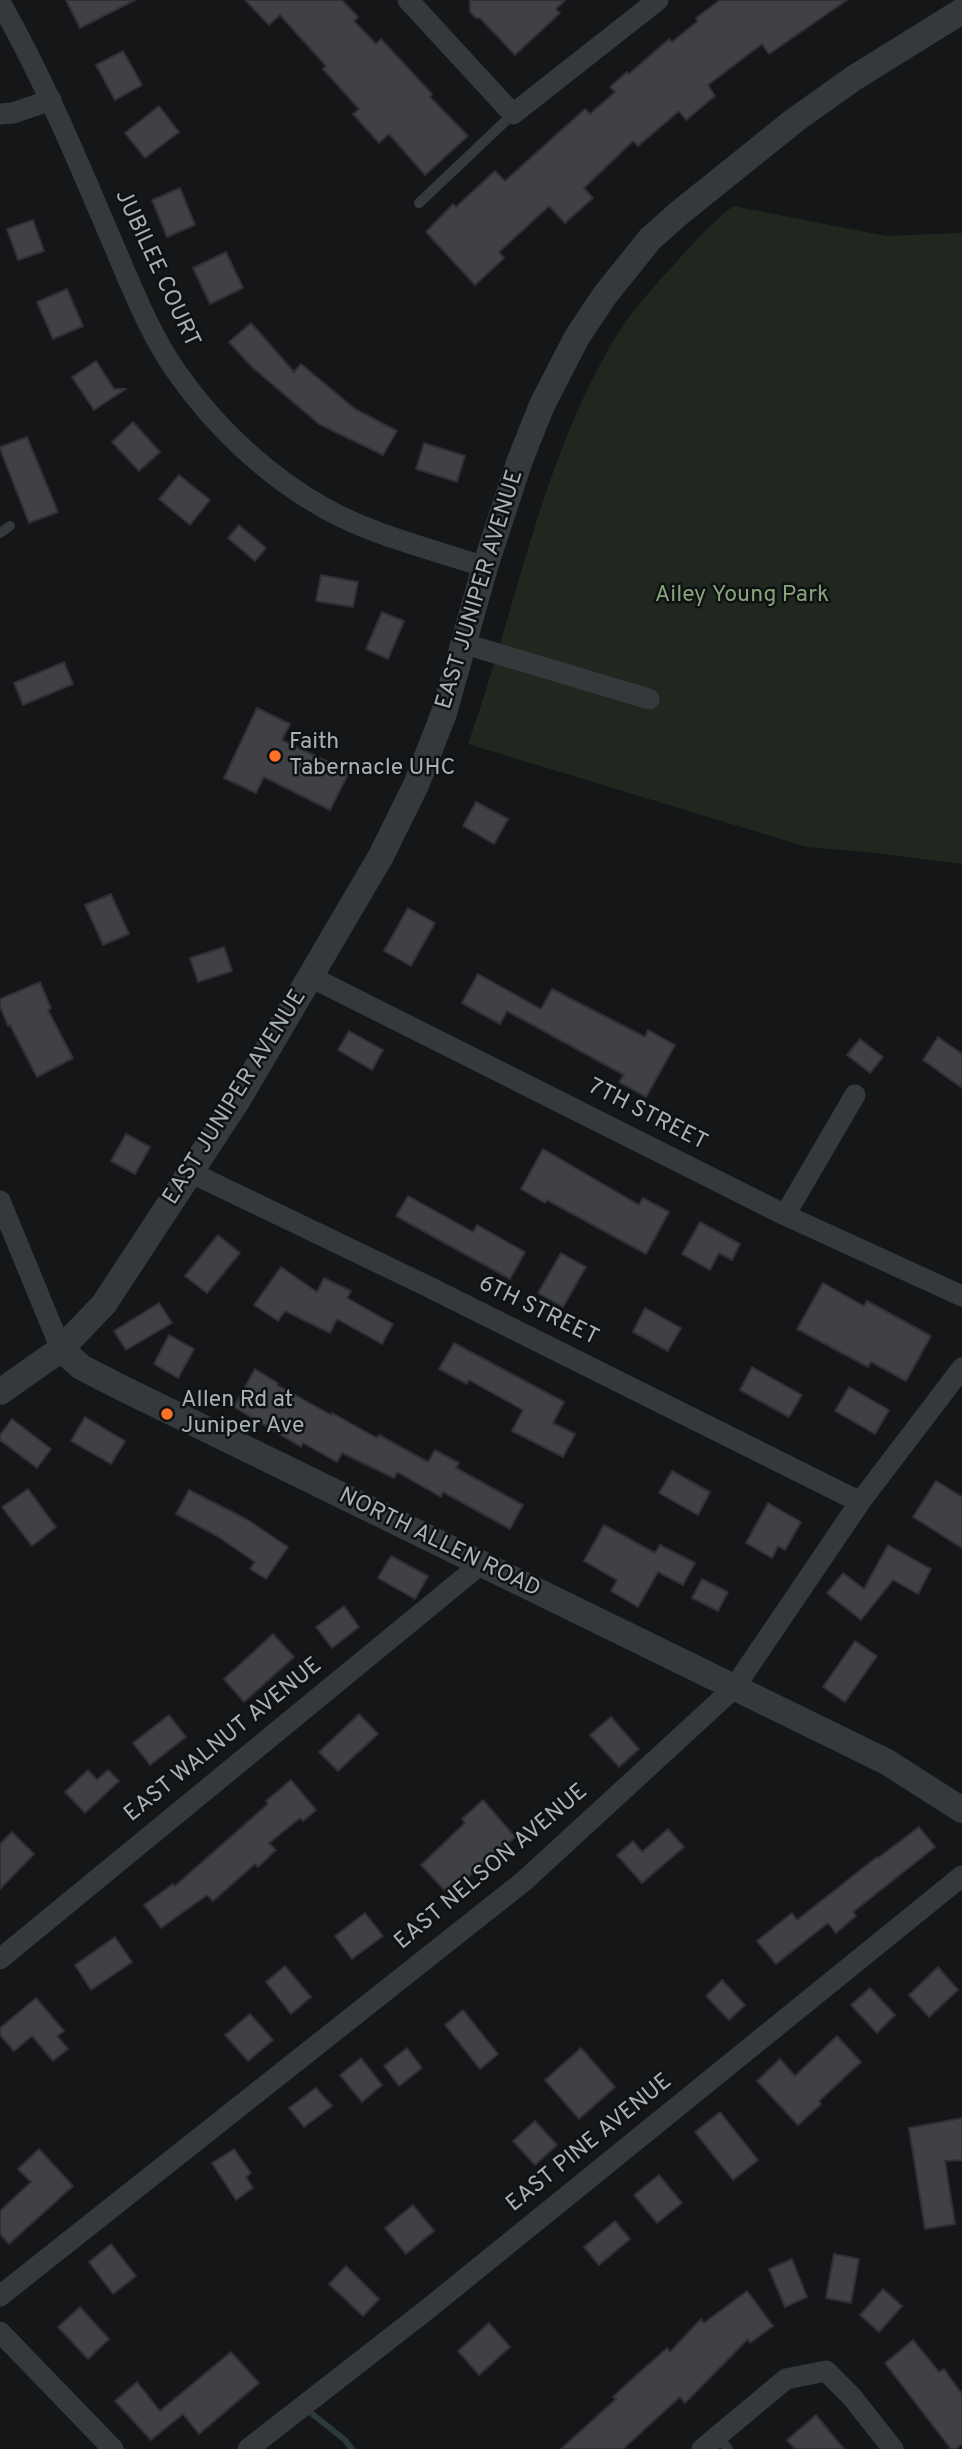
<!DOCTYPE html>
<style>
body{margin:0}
canvas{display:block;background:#151617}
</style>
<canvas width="962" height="2449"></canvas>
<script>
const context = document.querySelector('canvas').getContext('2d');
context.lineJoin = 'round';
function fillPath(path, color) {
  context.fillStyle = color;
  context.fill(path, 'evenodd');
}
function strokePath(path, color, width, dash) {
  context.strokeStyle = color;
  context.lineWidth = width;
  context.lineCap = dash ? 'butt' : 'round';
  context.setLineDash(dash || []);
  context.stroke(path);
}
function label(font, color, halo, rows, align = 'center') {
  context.font = font + ' Overpass,sans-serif';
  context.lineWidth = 5;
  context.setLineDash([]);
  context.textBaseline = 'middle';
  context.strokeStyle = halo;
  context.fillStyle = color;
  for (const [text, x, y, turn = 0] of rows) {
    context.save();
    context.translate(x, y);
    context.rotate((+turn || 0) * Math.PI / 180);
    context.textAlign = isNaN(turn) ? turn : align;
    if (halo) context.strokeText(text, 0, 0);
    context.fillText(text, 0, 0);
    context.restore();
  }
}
fillPath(new Path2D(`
 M733,206L886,236L962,233V864L867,852L807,847L468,744C516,611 539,469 611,345C629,313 655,285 680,258C696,240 714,221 733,206Z`), '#20271f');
strokePath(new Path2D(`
 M306,2409L345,2440L352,2449`), '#2a3a3c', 6);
const building = new Path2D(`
 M66,0H135L80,28Z
 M245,0H342L358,17L354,21L376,44L381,39L432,94L430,97L468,136L425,175L389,134L379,143L353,114L359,109L323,69L326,66L280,15L269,25Z
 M470,0H565L556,9L560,13L515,55L480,18H476L470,12Z
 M720,0H847L769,54L762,44L708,85L715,96L686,120L679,111L638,146L633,141L584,188L593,198L565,223L549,206L499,252L504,258L475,285L426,232L453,204L456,207L495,171L505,181L585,109L590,114L615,92L610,87L627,72L629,74L669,39L672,42L698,21L696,18Z
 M123,51L142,85L115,100L96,65Z
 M159,106L179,132L145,158L125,133Z
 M180,188L195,225L167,237L152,200Z
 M33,220L44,251L18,260L7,229Z
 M226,252L243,288L210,304L193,268Z
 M67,289L83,326L53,339L37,302Z
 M251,323L294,372L301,364L355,409L397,431L383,455L319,424L252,367L229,342Z
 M96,361L114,389H126L94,410L72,377Z
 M133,422L160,452L139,471L112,442Z
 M27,437L58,512L29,523L0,449V447Z
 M424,443L465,456L457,482L416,469Z
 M179,475L210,500L190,525L159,499Z
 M239,525L266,548L255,561L228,538Z
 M321,575L358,582L353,607L316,601Z
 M382,612L404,621L388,659L366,649Z
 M64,662L73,684L23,705L14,683Z
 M257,708L290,724L282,740L349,772L330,810L264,777L256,793L224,778Z
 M476,802L508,819L494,844L463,826Z
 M111,894L129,934L103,945L85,905Z
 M408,908L435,923L411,966L384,951Z
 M224,947L232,971L198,982L190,958Z
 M478,974L541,1009L552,989L645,1037L648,1030L675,1045L646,1097L619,1082L624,1075L507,1011L500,1024L462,1003Z
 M40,982L51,1008L48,1010L73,1058L37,1077L10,1025L8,1026L0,1006V999Z
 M349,1031L383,1050L372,1070L338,1050Z
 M938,1037L962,1054V1088L923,1060Z
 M860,1039L883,1057L870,1073L847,1055Z
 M126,1134L150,1147L135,1174L111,1161Z
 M543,1149L639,1205L643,1198L669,1212L646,1254L547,1200L545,1203L521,1189Z
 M408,1196L473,1232L477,1225L525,1252L510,1279L396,1216Z
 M700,1222L740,1244L732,1260L719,1253L710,1270L682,1254Z
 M218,1235L240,1253L207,1293L185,1276Z
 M561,1253L586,1267L563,1307L538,1293Z
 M281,1267L317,1292L324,1278L351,1291L347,1298L393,1324L382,1344L337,1319L330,1333L285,1311L278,1321L254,1305Z
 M823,1283L864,1306L867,1301L931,1336L906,1381L871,1362L868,1367L797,1329Z
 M159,1303L172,1323L126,1350L114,1331Z
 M645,1308L681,1328L668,1351L633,1332Z
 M169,1335L194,1349L178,1378L154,1364Z
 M454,1343L564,1402L553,1423L575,1434L563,1457L512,1431L523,1410L469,1380L467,1384L439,1369Z
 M752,1367L802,1395L789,1417L740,1390Z
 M255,1369L278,1383L277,1385L331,1415L332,1413L377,1438L379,1435L428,1462L435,1450L459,1463L456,1468L523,1505L510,1529L443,1492L441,1497L397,1472L394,1478L342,1453L337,1462L303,1443L301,1447L234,1407Z
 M849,1387L889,1410L875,1434L835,1411Z
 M85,1417L125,1441L111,1464L71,1441Z
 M12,1419L51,1449L37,1468L0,1440V1435Z
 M672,1471L710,1492L698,1515L659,1493Z
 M936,1481L962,1497V1548L913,1517Z
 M28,1489L56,1527L32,1546L2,1507Z
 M189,1490L248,1520L288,1547L266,1579L250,1569L255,1562L217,1536L176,1514Z
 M768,1503L801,1522L785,1550L778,1546L772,1558L746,1543Z
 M604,1525L655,1553L660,1545L695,1563L683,1585L658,1572L638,1607L611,1591L617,1580L584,1561Z
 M888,1545L931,1569L918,1594L893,1580L861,1620L827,1593L843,1573L864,1589Z
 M391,1556L428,1576L415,1599L378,1578Z
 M702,1579L728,1592L718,1611L692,1598Z
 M344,1606L359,1627L332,1648L316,1627Z
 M273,1634L294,1657L244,1702L224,1679Z
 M855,1641L877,1656L845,1702L823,1687Z
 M359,1714L378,1734L338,1771L319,1752Z
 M169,1715L186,1737L150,1765L133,1743Z
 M611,1717L639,1749L619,1767L590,1735Z
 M88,1770L97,1780L108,1770L119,1781L85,1813L65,1792Z
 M291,1780L316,1810L303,1821L300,1818L269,1843L276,1850L258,1867L255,1864L213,1901L207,1895L161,1928L144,1905L173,1884L175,1886L268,1804L266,1801Z
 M483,1800L515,1837L494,1855L493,1854L449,1895L421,1865L465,1823L462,1819Z
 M919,1827L935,1847L853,1912L856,1916L836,1933L828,1923L776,1964L757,1941L792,1913L797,1920L877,1857L878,1858Z
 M668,1829L684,1847L642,1883L617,1855L633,1841L642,1852Z
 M12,1832L34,1854L0,1889V1844Z
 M365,1913L383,1936L352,1959L335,1936Z
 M115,1937L132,1962L91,1990L75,1965Z
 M285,1966L311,1997L291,2014L266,1982Z
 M938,1967L958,1990L929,2017L909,1995Z
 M722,1980L745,2005L729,2020L706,1996Z
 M870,1988L895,2015L877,2033L851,2005Z
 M36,1998L64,2031L57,2036L68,2049L53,2061L32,2036L14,2051L0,2035V2028Z
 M463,2010L498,2054L480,2069L445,2025Z
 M250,2014L273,2040L248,2061L225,2035Z
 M837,2036L861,2062L819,2101L821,2104L798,2125L757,2081L780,2059L795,2076Z
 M407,2048L422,2068L399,2086L384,2066Z
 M581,2048L615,2087L579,2119L545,2080Z
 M361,2058L382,2085L362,2102L340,2075Z
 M316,2088L332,2106L304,2127L289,2108Z
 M720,2112L758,2160L733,2180L695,2132Z
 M962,2118V2160L945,2161L955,2224L925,2229L909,2128Z
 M535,2121L557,2145L535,2165L513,2141Z
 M39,2149L73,2186L9,2244L0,2234V2211L31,2182L18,2169Z
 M234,2149L251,2173L246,2177L253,2188L236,2200L212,2163Z
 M659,2175L682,2203L657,2223L634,2195Z
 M413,2205L434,2231L406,2254L385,2228Z
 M615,2221L630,2239L599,2265L584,2247Z
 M111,2244L136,2276L113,2294L89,2262Z
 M834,2254L859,2259L851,2303L826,2298Z
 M792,2259L807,2297L785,2307L769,2269Z
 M346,2266L379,2299L363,2316L329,2284Z
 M883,2289L902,2306L879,2332L860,2315Z
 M747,2291L773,2326L750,2343L748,2339L685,2403L680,2397L623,2449H561L616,2399L613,2397L630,2381L667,2348L670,2352L701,2319L704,2323Z
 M80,2307L109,2339L88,2359L58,2327Z
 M489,2323L510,2347L479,2375L458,2351Z
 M913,2340L939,2372L944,2369L962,2394V2444L956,2449H951L885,2363Z
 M231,2352L259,2383L199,2434L183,2414L151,2440L115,2401L137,2382L160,2411Z
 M816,2415L844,2449H795L787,2440Z`);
fillPath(building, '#3f4144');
strokePath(building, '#2f3033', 2);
strokePath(new Path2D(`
 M419,203L513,114
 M0,533L10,526
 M718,2436L728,2449`), '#36393c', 10);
strokePath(new Path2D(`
 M408,0L513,114L658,0
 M0,2C42,76 75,154 108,232C129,280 148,332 178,374C216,428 268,477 326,509C375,536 431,549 485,567
 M0,114L13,113L51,100
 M465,644L649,699
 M311,977L785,1215L962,1296
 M192,1173L427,1286L860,1502
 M0,1201L61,1349
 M785,1215L855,1095
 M0,1959L481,1564
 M0,2296L524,1881L734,1688L860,1502L962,1368
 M0,2332L113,2449
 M248,2449L429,2308L962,1876
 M702,2449L786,2379L826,2371L852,2397L893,2449`), '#36393c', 21);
strokePath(new Path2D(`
 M61,1349L81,1367L122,1388L887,1762L962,1810
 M0,1392L61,1349L104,1304L239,1098L381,856L416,785L444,713L485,567L520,460L542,405L577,337L605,295L650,239L678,214L795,120L854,78L962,11`), '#36393c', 26);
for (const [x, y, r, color] of [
 [275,756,7,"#ff7125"],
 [167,1414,7,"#ff7125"]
]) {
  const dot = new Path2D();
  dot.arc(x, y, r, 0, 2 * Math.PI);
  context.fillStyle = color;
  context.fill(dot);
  strokePath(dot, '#101112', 2.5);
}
label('23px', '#a6b1b8', '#101112', [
 ["JUBILEE COURT",156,269,65],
 ["EAST JUNIPER AVENUE",481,590,-73],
 ["EAST JUNIPER AVENUE",236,1098,-58],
 ["7TH STREET",647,1116,27],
 ["6TH STREET",538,1312,26],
 ["NORTH ALLEN ROAD",439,1544,26],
 ["EAST WALNUT AVENUE",224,1741,-39],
 ["EAST NELSON AVENUE",492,1868,-40],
 ["EAST PINE AVENUE",590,2144,-39]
]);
label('23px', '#86a57b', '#101112', [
 ["Ailey Young Park",742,596]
]);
label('23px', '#a6b1b8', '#101112', [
 ["Faith",289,743],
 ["Tabernacle UHC",289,769],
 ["Allen Rd at",181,1401],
 ["Juniper Ave",181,1427]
], 'left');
</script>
